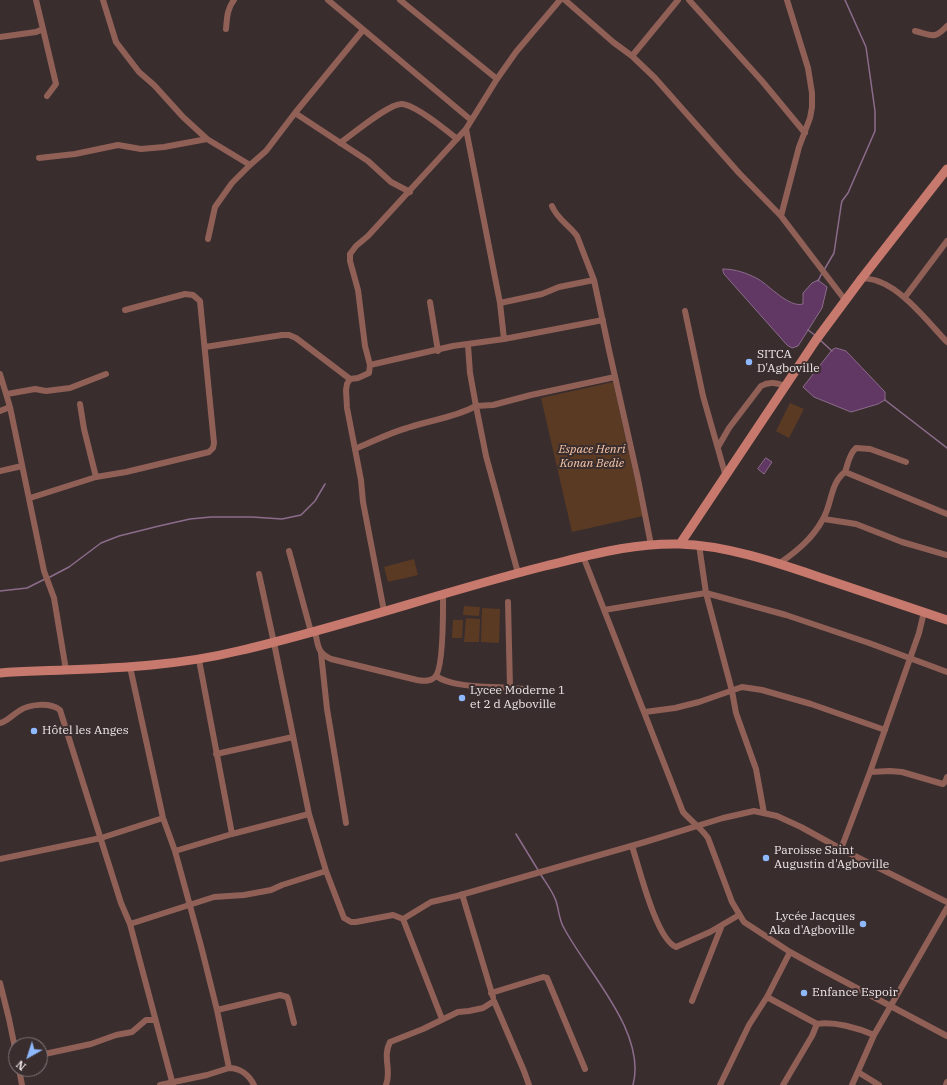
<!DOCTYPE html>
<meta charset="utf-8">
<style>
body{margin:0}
#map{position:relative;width:947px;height:1085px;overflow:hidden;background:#392d2e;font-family:"IBM Plex Serif",serif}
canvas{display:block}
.north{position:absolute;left:8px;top:1037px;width:40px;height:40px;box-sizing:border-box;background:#392d2e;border:1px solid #827778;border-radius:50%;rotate:219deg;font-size:11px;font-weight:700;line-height:16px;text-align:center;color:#efe6e7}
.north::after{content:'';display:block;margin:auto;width:14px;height:18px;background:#8eb9fc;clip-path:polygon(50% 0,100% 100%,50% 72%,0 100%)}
</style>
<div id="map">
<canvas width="947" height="1085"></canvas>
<div class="north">N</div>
</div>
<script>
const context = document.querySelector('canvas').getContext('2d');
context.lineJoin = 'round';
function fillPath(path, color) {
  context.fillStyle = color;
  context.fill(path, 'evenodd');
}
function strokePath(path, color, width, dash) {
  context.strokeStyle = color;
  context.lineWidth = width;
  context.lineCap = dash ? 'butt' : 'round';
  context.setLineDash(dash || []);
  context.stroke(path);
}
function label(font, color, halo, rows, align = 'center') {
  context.font = font + ' "IBM Plex Serif",serif';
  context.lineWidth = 4;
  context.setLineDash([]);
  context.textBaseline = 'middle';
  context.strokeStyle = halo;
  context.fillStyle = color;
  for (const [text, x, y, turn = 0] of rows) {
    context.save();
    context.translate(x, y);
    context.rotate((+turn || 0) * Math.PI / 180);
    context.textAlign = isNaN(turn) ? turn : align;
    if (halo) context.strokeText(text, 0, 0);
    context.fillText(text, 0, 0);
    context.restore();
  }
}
fillPath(new Path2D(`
 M613,382L643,516L572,532L541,398Z
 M790,403L804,409L789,438L776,431Z
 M414,559L418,575L388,582L384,567Z
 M464,606L480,607L479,616L463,615Z
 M482,608L500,609L499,643L481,642Z
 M466,618L480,619L479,642H464Z
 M453,620H463L462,638H452Z`), '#5b3a24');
const water = new Path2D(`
 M723,269C735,269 747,273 758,279C770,286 789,308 803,304V293L812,283L818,280L827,287L822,308L798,346L792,348L787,345L724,274Z
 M836,348L846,351L885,392V400L878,404L851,412L814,397L803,387L832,350Z
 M766,458L772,462L764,474L758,469Z`);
fillPath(water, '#613863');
strokePath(water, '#8c6c8b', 1);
strokePath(new Path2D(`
 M824,270L834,253L841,206L842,201L848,193L875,131V111L866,47L845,0
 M818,281L822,273
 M808,330L816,336
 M820,340L832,351
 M885,400L947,448
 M48,578L69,567L101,543L119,536L159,526L190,519L211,517H252L282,519L301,515L315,501L325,484
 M0,591L27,588L45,579
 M516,834L538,870
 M541,875C546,883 553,892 556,901C559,910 559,920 564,928C587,972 647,1032 633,1085`), '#8c6c8b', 1.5);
strokePath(new Path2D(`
 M103,0L116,42L139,72L154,85L183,117L207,139L250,165
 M328,0L471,120
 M400,0L497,79
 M565,0L613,42L632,56L655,78L739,173L781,216L845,300
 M689,0L762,81L805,133
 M43,29L56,84L47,96
 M226,29C227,18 227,9 234,0
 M915,31C932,35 934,40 947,26
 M0,37L36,32L43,29L36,0
 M632,56L678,0
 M295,113L368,161L391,182L410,192
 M466,129L500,303L504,339
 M340,143C352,135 389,103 402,104C416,105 446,130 457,139
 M39,158L75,154L118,145L141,149L164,147L207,139
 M552,206C557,219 569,225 577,236L594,280L609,350L638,479L651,545
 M781,216L799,147L810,118L812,107V93L808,68L787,0
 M208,239L215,207L232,183L250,165L266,151L295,113L363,30
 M862,278C868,279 874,279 880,282C903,290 930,324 947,342
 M905,297L947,241
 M430,302L438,351
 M500,303L542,294L559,287L594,280
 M685,311L703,396L726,477
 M205,347L282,335H289L296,338L350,379
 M370,365L453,346L504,339L603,320
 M0,374L10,407L44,571L54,598L66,670
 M7,394L35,389L46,391L70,388L106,374
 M80,404L84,429L96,477
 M0,411L10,407
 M718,447L729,428L761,386C770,381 776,383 786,386
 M355,449C372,442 389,433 407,428C430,420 454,418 476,406L470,373L468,345
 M0,471L22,466
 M845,472C848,464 849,454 856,448L870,449L906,462
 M30,498L96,477L126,472L209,452L213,448L214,443L200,301L193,295L185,294L125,310
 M824,519L856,524L902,542L947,555
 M699,545L706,593L732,691L736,713L756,769L764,813
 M289,551L311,632
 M583,556L683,812C691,821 701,828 708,838L732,902L744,922L790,952L819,968L947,1036
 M780,563C797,551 813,538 823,519C832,504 830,483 845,472L947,514
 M518,573L486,456L476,406L493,405L531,395L615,377
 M259,574L274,643L309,814L326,871L344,918L351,922H356L393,915L403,919L442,1019
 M508,602L510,688
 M604,610L706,593L786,615L869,643L947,672
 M384,611L363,502L361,480L347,408L346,390L347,384L350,379L358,378L369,373L370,365L365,346L358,290L350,261V254L356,246L368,236L466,129L497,79L516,52L560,0
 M315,631C318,645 317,653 331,659L417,680C423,681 430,682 435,677C444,668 443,609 443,595
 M321,653L327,709L346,823
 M199,660L232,834L309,814
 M130,667L163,818L175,851L201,946L217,1010L229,1068C240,1068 249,1075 254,1085
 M436,676C453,688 488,686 510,688C520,688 531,690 541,691
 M645,712L675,708L699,702L742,687L762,690L811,704L885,730
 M0,723C8,721 12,715 19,711C29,704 50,702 60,710L121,903L130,924
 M216,754L293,737
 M870,772L890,771L902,772L943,784L945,782L947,777
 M632,846C639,867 656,939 676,947L710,932L739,915
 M841,849L870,772L919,633L924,612
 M175,851L232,834
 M0,859L101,838L163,818
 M462,894L493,997
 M403,919L431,902L457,896L645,842L723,818L754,811L777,816L801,827L841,849L947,902
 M0,983L9,1019L16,1053
 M491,993L543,977L547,978L585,1069
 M767,997L817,1024C834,1021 858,1028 874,1035
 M692,1001L722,925
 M217,1010L280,995L287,997L288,999L294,1023
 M40,1055L91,1044L116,1035L132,1032L146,1020H155
 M19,1069L22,1085
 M858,1072L879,1085
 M160,1085L207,1075L229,1068
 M173,1085L130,924L214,897L244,895L271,890L282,885L326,871
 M386,1085C392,1071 382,1057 390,1042L423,1029L458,1012L469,1011L483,1008L494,1001L524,1071L529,1085
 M720,1085L749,1025L767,997L790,952
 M783,1085L812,1036L817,1024
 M852,1085L874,1035L947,908
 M946,1085L947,1082`), '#906057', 6);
strokePath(new Path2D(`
 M680,544L816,340L862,278L947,169
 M0,673C21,671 42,671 64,670C122,668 181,665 238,651C342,627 442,592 545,566C591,555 631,543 679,544C726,545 778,563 822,578C864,592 905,606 947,620`), '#c6796c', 9);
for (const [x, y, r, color] of [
 [749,362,4,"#8eb9fc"],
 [462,698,4,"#8eb9fc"],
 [34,731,4,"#8eb9fc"],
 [766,858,4,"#8eb9fc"],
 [863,924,4,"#8eb9fc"],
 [804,993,4,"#8eb9fc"]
]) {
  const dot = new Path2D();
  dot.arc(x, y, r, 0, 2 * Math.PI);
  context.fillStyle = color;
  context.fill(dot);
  strokePath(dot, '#392d2e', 1.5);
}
label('12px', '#efe6e7', '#392d2e', [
 ["SITCA",757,355],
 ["D'Agboville",757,369],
 ["Lycee Moderne 1",470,691],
 ["et 2 d Agboville",470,705],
 ["Hôtel les Anges",42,731],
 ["Paroisse Saint",774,851],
 ["Augustin d'Agboville",774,865],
 ["Lycée Jacques",855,917,"right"],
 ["Aka d'Agboville",855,931,"right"],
 ["Enfance Espoir",812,993]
], 'left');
label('italic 12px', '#f8c7a9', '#392d2e', [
 ["Espace Henri",592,450],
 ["Konan Bedie",592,464]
]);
</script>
